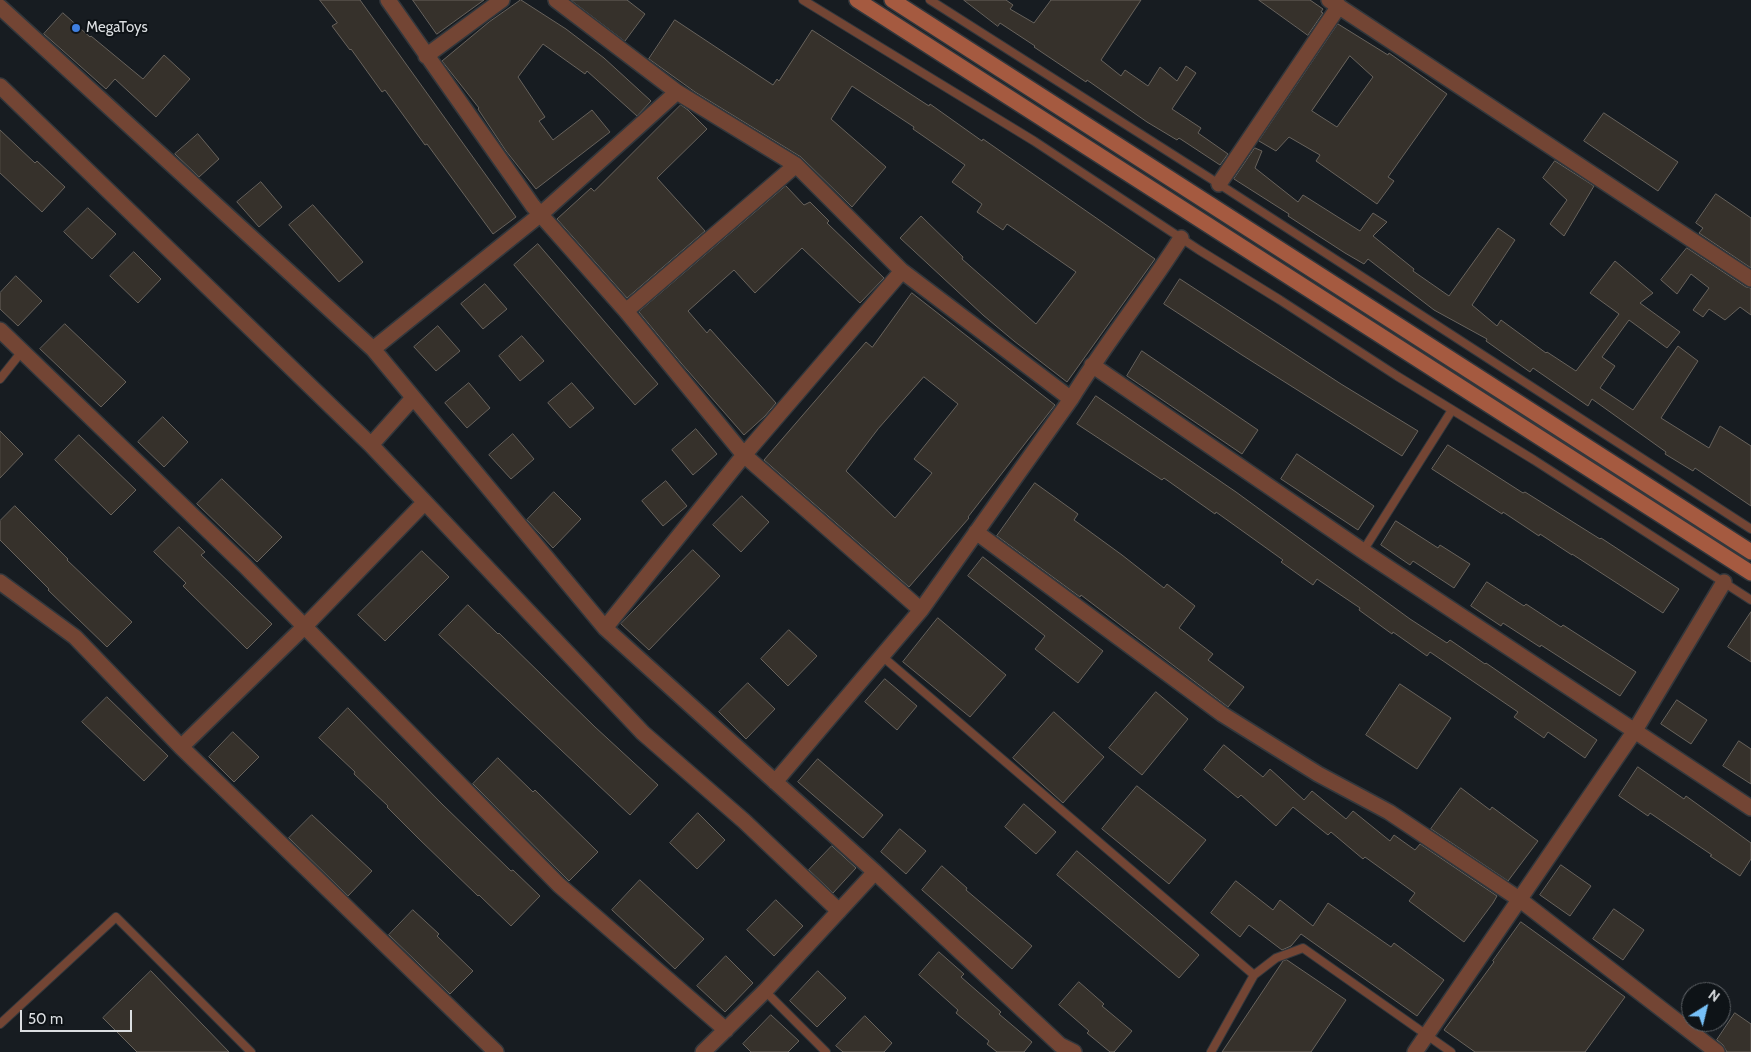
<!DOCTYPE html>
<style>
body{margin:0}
#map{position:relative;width:1751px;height:1052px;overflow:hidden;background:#171c21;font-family:Cabin,sans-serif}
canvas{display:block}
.north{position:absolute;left:1681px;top:982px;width:50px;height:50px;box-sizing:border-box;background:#0e1317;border:1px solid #606468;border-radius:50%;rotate:36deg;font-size:14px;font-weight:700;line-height:20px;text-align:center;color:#dbdee1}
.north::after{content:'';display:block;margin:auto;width:18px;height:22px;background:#76c0f7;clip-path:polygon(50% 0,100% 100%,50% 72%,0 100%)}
.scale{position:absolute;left:20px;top:1010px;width:112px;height:22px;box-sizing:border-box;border:2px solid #dbdee1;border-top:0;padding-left:6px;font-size:15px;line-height:18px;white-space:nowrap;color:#dbdee1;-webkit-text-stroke:4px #0e1317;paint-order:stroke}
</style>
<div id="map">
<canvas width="1751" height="1052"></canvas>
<div class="north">N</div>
<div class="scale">50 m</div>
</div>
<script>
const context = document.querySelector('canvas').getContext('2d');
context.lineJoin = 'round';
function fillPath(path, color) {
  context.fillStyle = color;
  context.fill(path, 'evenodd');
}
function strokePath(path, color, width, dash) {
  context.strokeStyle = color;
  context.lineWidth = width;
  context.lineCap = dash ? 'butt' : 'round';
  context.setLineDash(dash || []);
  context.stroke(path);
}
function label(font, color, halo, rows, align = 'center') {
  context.font = font + ' Cabin,sans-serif';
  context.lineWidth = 4;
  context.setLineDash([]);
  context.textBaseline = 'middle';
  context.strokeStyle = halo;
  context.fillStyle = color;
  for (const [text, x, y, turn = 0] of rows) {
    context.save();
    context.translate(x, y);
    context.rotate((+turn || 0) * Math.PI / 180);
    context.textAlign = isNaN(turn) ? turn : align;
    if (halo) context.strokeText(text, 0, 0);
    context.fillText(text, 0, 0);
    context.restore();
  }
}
const building = new Path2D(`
 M320,0H360L516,217L493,234L427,144L425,145L385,90L382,92L351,49L350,50L332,26L337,23Z
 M413,0H484L437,34Z
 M521,0L566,29L604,58L651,101L637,116L587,71L585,74L543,44L518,77L545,117L539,121L553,140L592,110L610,132L536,189L506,151L478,109L479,108L442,61L489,22Z
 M571,0H627L645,14L625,41Z
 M964,0H1006L1013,5L1010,9L1034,23L1051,0H1141L1101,60L1121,76L1125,70L1148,86L1160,67L1177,81L1186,66L1196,73L1172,109L1201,128L1198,133L1228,154L1220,165L1179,138L1177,140L1147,122L1087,80L1086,82L1034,47L1035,46L1000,23L998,26Z
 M1259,0H1310L1323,9L1321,12L1323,13L1308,35Z
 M63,13L90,37L91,36L143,79L164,55L190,79L156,117L115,79L106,89L44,34Z
 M675,20L773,85L777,79L779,81L812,30L929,106L930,104L982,141L983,139L1155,259L1067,382L1014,341L983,315L900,238L921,216L963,257L962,259L1036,324L1076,272L1007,224L1003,230L977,212L982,204L952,182L965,165L913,129L914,127L852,86L831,119L886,167L852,207L801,157L695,92L649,59Z
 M1338,24L1388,55L1389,53L1447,94L1388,177L1394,181L1377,204L1316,161L1320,155L1289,137L1276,151L1259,141ZM1350,56L1373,77L1337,127L1312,111Z
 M681,105L688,110L707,129L657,178L705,231L627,298L557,219L591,188L594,191Z
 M1604,113L1678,162L1658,191L1584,141Z
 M0,130L35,163L37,161L65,187L42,212L0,173Z
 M198,134L219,159L199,177L175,154Z
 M1255,148L1262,151L1255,168L1298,202L1303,195L1360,231L1373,213L1387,222L1373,236L1414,269L1413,271L1449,296L1498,228L1515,240L1472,305L1497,326L1501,320L1546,353L1547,352L1576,371L1619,314L1590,293L1615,261L1653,293L1640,303L1680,332L1667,348L1629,320L1602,357L1615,366L1600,388L1633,410L1678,346L1698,361L1661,418L1709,448L1720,426L1751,446V506L1695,468L1693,471L1665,454L1666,452L1592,399L1588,406L1533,368L1530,372L1486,341L1487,339L1434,310L1368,259L1364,264L1345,253L1288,216L1289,214L1234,179Z
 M1555,161L1594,186L1564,236L1550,224L1567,200L1543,178Z
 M261,182L282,207L259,227L237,202Z
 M786,186L804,205L810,202L829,221L827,223L884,278L860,303L802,248L755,293L734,270L688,311L707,333L710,329L776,403L765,416L744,435L681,363L639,312Z
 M1716,194L1751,218V268L1699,233L1703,228L1696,223Z
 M313,205L363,262L339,282L289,225Z
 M88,208L116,234L92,259L64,232Z
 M538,244L658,384L635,405L514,265Z
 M1687,248L1746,287L1751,288V315L1740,307L1725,320L1709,309L1703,317L1693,310L1709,288L1691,274L1677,294L1661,280Z
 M134,252L161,279L138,303L110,276Z
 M16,276L42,301L18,326L0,309V293Z
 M1180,279L1341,384L1418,431L1402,456L1242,355L1164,304Z
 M485,284L507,309L483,329L461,304Z
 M912,293L1055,405L968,517L969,518L909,587L764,460L866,342L872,347ZM924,377L958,404L914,459L932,473L895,518L846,471L878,429Z
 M65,324L126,382L101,407L40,349Z
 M438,326L460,351L436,371L414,347Z
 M522,336L544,361L520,381L499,356Z
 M1142,351L1258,430L1242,454L1127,376Z
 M469,383L490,408L467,428L445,403Z
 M572,383L594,408L570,428L548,403Z
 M1096,396L1236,492L1410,619L1447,643L1450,640L1485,664L1486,663L1597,740L1585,758L1548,732L1544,738L1514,717L1518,712L1430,652L1427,656L1393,632L1392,634L1359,610L1360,608L1317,579L1313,585L1281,562L1283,560L1216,512L1215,514L1164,478L1162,480L1077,424Z
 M163,417L188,442L164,467L138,442Z
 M696,429L717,454L693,475L672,450Z
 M0,431L23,454L0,478Z
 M513,434L534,459L511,479L489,455Z
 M79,435L136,490L111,515L55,460Z
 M1448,445L1523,493L1525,492L1600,539L1601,538L1679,589L1663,613L1572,554V555L1540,534L1539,536L1503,512L1502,514L1432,469Z
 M1297,454L1374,506L1358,530L1281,479Z
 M222,479L282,537L257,562L197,504Z
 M666,481L687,506L663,526L642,501Z
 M1035,483L1078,514L1074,520L1122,555L1164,588L1167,584L1195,606L1179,628L1213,654L1208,660L1244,687L1228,707L1081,595L1080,597L997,536Z
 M554,492L581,519L553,548L527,520Z
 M742,496L769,522L741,552L713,525Z
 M15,506L68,559L67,560L132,622L107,647L48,590L49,589L0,540V521Z
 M1396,521L1438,548L1440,545L1470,564L1454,588L1413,561L1410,565L1381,545Z
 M179,527L205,552L201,555L272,624L247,649L183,586L186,583L154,552Z
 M693,550L720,576L649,650L621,624Z
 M422,551L449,577L385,641L358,615Z
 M983,557L1103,651L1078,683L1035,649L1045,636L968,576Z
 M1487,582L1524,606L1526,604L1561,627L1563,625L1636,672L1620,696L1541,645L1540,647L1503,623L1501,626L1471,606Z
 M468,605L498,634L499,633L595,727L658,785L630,815L439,635Z
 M1751,612V662L1728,647Z
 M938,618L1006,675L970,717L903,662Z
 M789,630L817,656L788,686L761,659Z
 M885,679L917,706L897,730L865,702Z
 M748,683L775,709L746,739L719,712Z
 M1400,684L1451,718L1417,769L1366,735Z
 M1156,692L1188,719L1142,775L1109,748Z
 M107,697L168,756L144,781L82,722Z
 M1677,700L1707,720L1691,744L1661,724Z
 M348,708L442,804L511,871L513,870L540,896L511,926L479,895L478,896L419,839L387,807L388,806L354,774L355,772L319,738Z
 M1054,712L1104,757L1063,803L1013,758Z
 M233,732L259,757L234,782L209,757Z
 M1739,741L1751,749V784L1723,766Z
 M1224,745L1263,777L1270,769L1304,800L1312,791L1346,819L1353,811L1390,841L1394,835L1415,850L1420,844L1497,896L1493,903L1464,942L1409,901L1415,893L1365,857L1363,859L1331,832L1328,835L1293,807L1276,826L1241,795L1238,798L1204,770Z
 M498,758L533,792L535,790L598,852L569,881L473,784Z
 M818,759L883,815L863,838L798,782Z
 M1638,767L1684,799L1686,796L1751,843V859L1740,876L1710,856L1712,855L1650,813L1648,816L1619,796Z
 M1137,786L1206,840L1169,884L1102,829Z
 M1461,788L1490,810L1492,807L1538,841L1508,881L1431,829Z
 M1024,804L1056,832L1036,854L1005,827Z
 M698,813L725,840L697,869L670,843Z
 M312,815L372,871L348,896L289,838Z
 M900,829L926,851L906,874L881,852Z
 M832,846L856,868L833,893L809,870Z
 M1077,851L1199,955L1179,978L1057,875Z
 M1561,865L1591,886L1570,916L1540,895Z
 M942,866L967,888L966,890L1032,946L1012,969L922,890Z
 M640,880L704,939L675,969L612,910Z
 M1236,881L1273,910L1280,900L1313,926L1328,903L1391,947L1394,943L1444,980L1417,1016L1301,934L1291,946L1282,950L1249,925L1240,937L1211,913Z
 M776,900L803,926L774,956L747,930Z
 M1614,909L1644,930L1623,960L1593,939Z
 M413,910L439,934L437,936L473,971L450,994L389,935Z
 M1521,922L1625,997L1585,1052H1475L1444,1030L1494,962L1493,961Z
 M939,952L964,974L961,977L1001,1012L999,1014L1032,1042L1024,1052H997L987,1044L989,1041L956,1013L958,1010L919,975Z
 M726,956L753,983L725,1012L697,986Z
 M1287,960L1346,1000L1311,1052H1222L1283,961Z
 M151,971L229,1052H137L103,1018Z
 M818,971L846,998L817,1027L790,1001Z
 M1079,982L1104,1004L1102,1006L1132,1031L1114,1052H1110L1087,1033L1089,1031L1059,1005Z
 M1735,1013L1751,1024V1052H1727L1723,1045L1717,1040Z
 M771,1015L799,1041L788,1052H751L743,1044Z
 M865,1016L892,1043L884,1052H843L836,1046Z`);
fillPath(building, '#36312b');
strokePath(building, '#68635d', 1);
const lane = new Path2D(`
 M803,0L1034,141L1199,250L1280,300L1397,376L1534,460L1751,600
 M930,0L1219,184L1751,529
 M0,379L23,350
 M1363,551L1452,410
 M883,657L1254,975
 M765,991L826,1052
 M0,1024L116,917L251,1052
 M1211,1052L1254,975L1276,958L1303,948L1451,1052`);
const street = new Path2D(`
 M388,0L533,206L626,311L744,455L921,610
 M556,0L677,92L796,165L902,271L1071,399
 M1329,0L1751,279
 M0,7L373,349L605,628L875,872L765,991L703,1052
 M426,56L502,0
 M0,86L371,445L643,733L744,821L839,911
 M1219,184L1339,6
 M626,311L796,165
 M0,330L245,566L559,885L726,1030
 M373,349L541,214L677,92
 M1092,365L1363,551L1751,808
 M371,445L413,398
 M976,532L1222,714L1318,774L1389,812L1519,899L1717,1052
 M0,582L75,637L181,747L496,1052
 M605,628L744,455L902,271
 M181,747L304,627L425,502
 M775,782L921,610L1071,399C1105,344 1146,293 1181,238
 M875,872L1060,1045L1074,1052
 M1415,1052L1634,732L1724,582`);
const secondary = new Path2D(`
 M857,0L1751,573
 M892,0L1751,552`);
strokePath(lane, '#32373c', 10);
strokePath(street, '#32373c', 18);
strokePath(secondary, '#32373c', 18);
strokePath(lane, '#734534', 8);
strokePath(street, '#734534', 15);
strokePath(secondary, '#a55a40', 15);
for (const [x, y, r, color] of [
 [76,28,5,"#3f7fe0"]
]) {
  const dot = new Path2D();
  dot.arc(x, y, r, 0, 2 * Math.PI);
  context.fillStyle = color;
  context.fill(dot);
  strokePath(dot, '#0e1317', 2);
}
label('15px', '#dbdee1', '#0e1317', [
 ["MegaToys",86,28]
], 'left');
</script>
